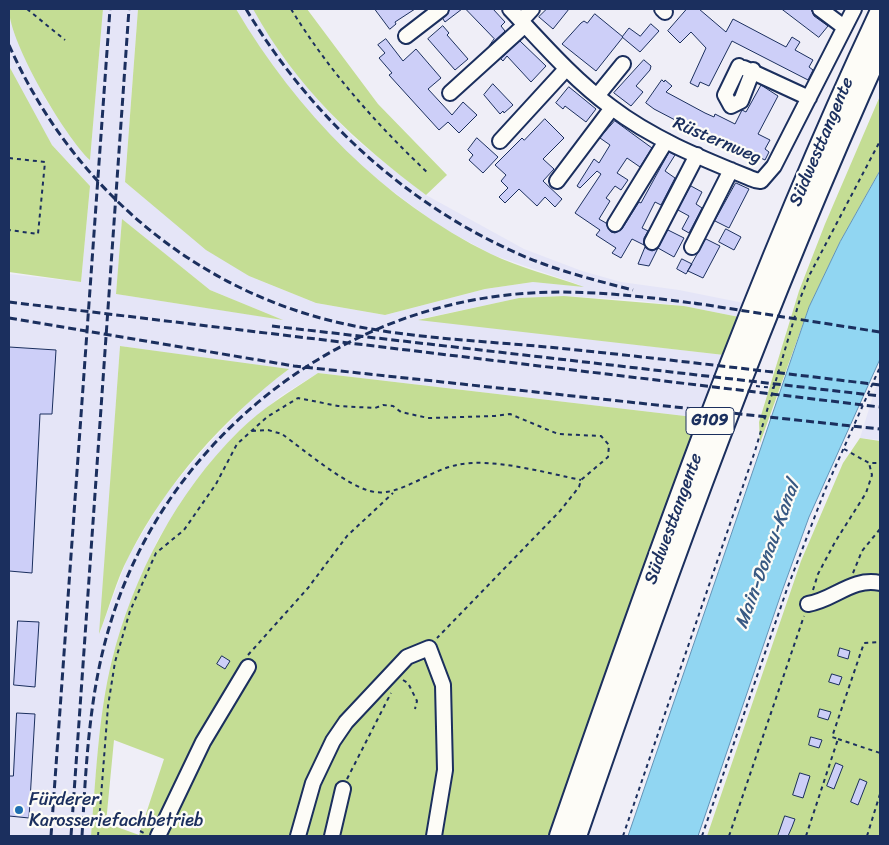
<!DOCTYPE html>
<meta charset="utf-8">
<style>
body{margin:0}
#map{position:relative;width:889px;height:845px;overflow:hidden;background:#efeef7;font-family:Sriracha,sans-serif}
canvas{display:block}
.frame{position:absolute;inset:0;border:10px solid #1b2f5e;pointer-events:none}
</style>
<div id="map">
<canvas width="889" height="845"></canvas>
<div class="frame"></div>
</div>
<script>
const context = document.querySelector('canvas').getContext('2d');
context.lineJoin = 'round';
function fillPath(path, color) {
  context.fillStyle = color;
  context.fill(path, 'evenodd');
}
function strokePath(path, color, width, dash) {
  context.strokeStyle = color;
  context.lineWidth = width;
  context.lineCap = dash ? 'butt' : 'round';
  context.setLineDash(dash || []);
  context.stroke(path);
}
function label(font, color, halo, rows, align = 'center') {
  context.font = font + ' Sriracha,sans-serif';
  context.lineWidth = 4.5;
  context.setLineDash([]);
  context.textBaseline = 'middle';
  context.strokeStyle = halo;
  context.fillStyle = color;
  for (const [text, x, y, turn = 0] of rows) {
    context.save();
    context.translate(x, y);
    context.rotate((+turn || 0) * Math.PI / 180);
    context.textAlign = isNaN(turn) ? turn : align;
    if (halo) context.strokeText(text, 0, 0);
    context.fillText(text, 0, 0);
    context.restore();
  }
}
fillPath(new Path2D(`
 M103,9H138L125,182L249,276L316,303L385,315L485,289L533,282L580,285L493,255L439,226L383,184L343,150L302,105L255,41L236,9H253L282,55L319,101L355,139L426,195L524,249L582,271L621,282L679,290L744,303L739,317L684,306L633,300L564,296L520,298L420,319L724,355L702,418L318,373L281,396L239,431L205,469L158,539L131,602L112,660L99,737L91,836H9V274L81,282L90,186L52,145L18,86L9,66V14L18,40L46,100L90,160ZM122,220L210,290L280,319L116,294ZM120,346L288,370L257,393L204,449L165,495L128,557L100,632Z
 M880,373V440L860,438Z`), '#e5e5f7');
fillPath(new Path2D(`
 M9,9H103L90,160C65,137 9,42 9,9Z
 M138,9H236C297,112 383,201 491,254C520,268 554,276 584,287L533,282L485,289L385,315L316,303L249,276L206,250L125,182Z
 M253,9H307L378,104L447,175L426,195C355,142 296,87 253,9Z
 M9,66L52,145L90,186L81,282L9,272Z
 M880,96V170L840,242L809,307L760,443L759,422L799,291L825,224Z
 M122,219L210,290L283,320L116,294Z
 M564,296L684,306L739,317L724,355L418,320L519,298Z
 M120,346L289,369C224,418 166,483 129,556C116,580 109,609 99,634Z
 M318,373L702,418L553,836H91C96,778 98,717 112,660C133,576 177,492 239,431C262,408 291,391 318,373ZM114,740L164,759L139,835L106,823Z
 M860,438L880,441V836H707L801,561L843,463Z`), '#c4dd94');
const water = new Path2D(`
 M880,171V359L809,517L781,594L698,836H628L809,307L840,242Z`);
fillPath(water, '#91d6f2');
strokePath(water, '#6293b7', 1);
const building = new Path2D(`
 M375,9H415L395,22L396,24L390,29Z
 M450,9H462L445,22L443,19Z
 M466,9H493L505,22L501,26L505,31L489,46L494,39Z
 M547,9H569L553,29L539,17Z
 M687,9H699L726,32L733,19L786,47L792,37L800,42L795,50L813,60L809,67L813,70L808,80L732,41L709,86L700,82L698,87L690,83L706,48L691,32L680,43L668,31Z
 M782,9H811L814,16L828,26L819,37Z
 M595,14L623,37L596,71L562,44L581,23L584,21L587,23Z
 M651,24L659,31L640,52L622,37L629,28L640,36Z
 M443,26L449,33L447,35L468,59L455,70L428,39Z
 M386,39L403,61L416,49L441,78L428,89L452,115L463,102L477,115L459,133L448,122L439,130L389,75L392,73L379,58L385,53L378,45Z
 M520,41L546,66L531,82L507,56L503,61L501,59Z
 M644,60L651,66L650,70L636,86L643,92L631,106L614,93Z
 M662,80L664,82L665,80L672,86L666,92L705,113L714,117L715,114L735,124L742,110L746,112L761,85L778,96L758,134L770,140L765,149L769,152L765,160L746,151L744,156L654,109L646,103Z
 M493,84L513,105L504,113L503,111L500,114L484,95Z
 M569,87L596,109L586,122L565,106L563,109L556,103Z
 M545,119L564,138L543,159L554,169L543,181L562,199L555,207L545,197L537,206L519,189L505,203L499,197L508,188L501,181L506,175L495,165L522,138L524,140Z
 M615,121L652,148L640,167L627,158L617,173L628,180L621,190L615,186L606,198L610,201L599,219L606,223L611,232L615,233L622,229L639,202L641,203L669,152L675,155L665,171L675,178L661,205L655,202L642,228L648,231L644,238V245L632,239L621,258L612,253L616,248L596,235L600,230L575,213L601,174L597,171L580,188L577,186L594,159L599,163L610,145L600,138Z
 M477,138L498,157L483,173L469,160L473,155L468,150Z
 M736,183L749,189L729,228L715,221Z
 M691,186L702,192L696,204L702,208L689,233L682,229L689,216L678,210Z
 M726,229L741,237L734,250L719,242Z
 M668,230L684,238L674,257L658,248L649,266L638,264L645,247L652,251L657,249Z
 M706,239L720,246L703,278L688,271Z
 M682,259L692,264L686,274L677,269Z
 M9,347L56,350L52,414H40L32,573L9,571Z
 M18,621L39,622L35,687L14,685Z
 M840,648L850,651L848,659L838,656Z
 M222,656L230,661L225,669L217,664Z
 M832,674L842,677L839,685L829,682Z
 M820,709L831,712L828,720L818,717Z
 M17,713L35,714L29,818L9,816V776H13Z
 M811,737L822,740L819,748L809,745Z
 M836,763L843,766L834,789L827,786Z
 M800,773L810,776L803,798L793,795Z
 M860,779L867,782L858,805L851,802Z
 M785,816L795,819L792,827L788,836H778Z`);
fillPath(building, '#cdcff8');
strokePath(building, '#1b2f5e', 1);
const minor = new Path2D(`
 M510,9C542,43 573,79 611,107C654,140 706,160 755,180L761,181L774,166L854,9
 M662,9L665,12
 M820,9L844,27
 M521,21L532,9
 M406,36L441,9
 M739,66L725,95L731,106L741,101L753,70
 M744,68L809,98
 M450,93L525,25
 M597,96L623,64
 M500,141L566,69
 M557,181L612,108
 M615,224L666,141
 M652,242L697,155
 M692,247L731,170
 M808,604C834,600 852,577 880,583
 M158,836L203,742L248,667
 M298,836L313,783L333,741L346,722L407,657L429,648L443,685L445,770L434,836
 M332,836L343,789`);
const highway = new Path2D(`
 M560,836C656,558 755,279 880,13
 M576,836C667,570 764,305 880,48`);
strokePath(minor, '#1b2f5e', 18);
strokePath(highway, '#1b2f5e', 24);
strokePath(new Path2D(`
 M27,9L65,40
 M291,9C329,71 376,124 429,174
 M9,158L45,162L38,234L9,230
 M756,386L774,388
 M252,431L268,430L282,434C304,450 350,489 375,492C400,496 430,470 457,465C490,457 547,473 581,480
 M844,449L869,463H880
 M853,573L862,551L880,529
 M813,590L818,574L835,542L866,493L872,475L869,463
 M248,655L308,588L347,536L393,493
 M403,680L408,683L417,701L415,709
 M838,739L880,753
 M347,779L391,693
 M140,831L146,834
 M98,836L108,706L115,662L130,611L156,553L184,530L216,484L237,444L267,417L298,398L338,406L375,408L383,405L393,406L401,412L428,418L495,416L510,414L558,434L601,436L609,445L608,457L581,480L579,487L560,511L437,638
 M623,836L755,451L800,299L810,274L880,141
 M702,836L787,589L825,490L880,367
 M729,836L804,616
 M806,836L838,739L832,737L864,643L880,642
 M867,836L880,794`), '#1b2f5e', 2, [4, 4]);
strokePath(minor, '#fdfcf7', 14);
strokePath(highway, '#fdfcf7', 20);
strokePath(new Path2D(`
 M246,9C312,119 409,208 528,258C562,272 598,281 633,290
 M9,45C71,185 193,291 345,324C415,339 487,341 558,348C666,359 773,372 880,385
 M9,302L880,407
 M694,303L880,332
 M9,318L294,366L880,429
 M272,326L880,396
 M51,836L110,9
 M71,836L129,9
 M82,836C86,766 89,695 109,628C160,452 318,319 499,296C566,287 633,295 699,304`), '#1b2f5e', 3, [8, 4]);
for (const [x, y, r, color] of [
 [19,810,5,"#1f6fb2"]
]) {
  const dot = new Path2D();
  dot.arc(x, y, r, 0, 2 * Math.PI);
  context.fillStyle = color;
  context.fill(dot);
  strokePath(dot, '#fdfcf7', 2);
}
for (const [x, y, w] of [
 [710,421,48]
]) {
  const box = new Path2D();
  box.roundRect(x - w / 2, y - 13.5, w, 27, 4);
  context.fillStyle = '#fdfcf7';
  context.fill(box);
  strokePath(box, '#1b2f5e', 1);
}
label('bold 16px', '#1b2f5e', null, [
 ["G109",710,421]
]);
label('18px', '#1b2f5e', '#fdfcf7', [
 ["Rüsternweg",717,141,23],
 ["Südwesttangente",822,142,-67],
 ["Südwesttangente",674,519,-70]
]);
label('18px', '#1b2f5e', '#fdfcf7', [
 ["Fürderer",29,800],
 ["Karosseriefachbetrieb",29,821]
], 'left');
label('italic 19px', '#385983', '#fdfcf7', [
 ["Main-Donau-Kanal",768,555,-70]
]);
</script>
